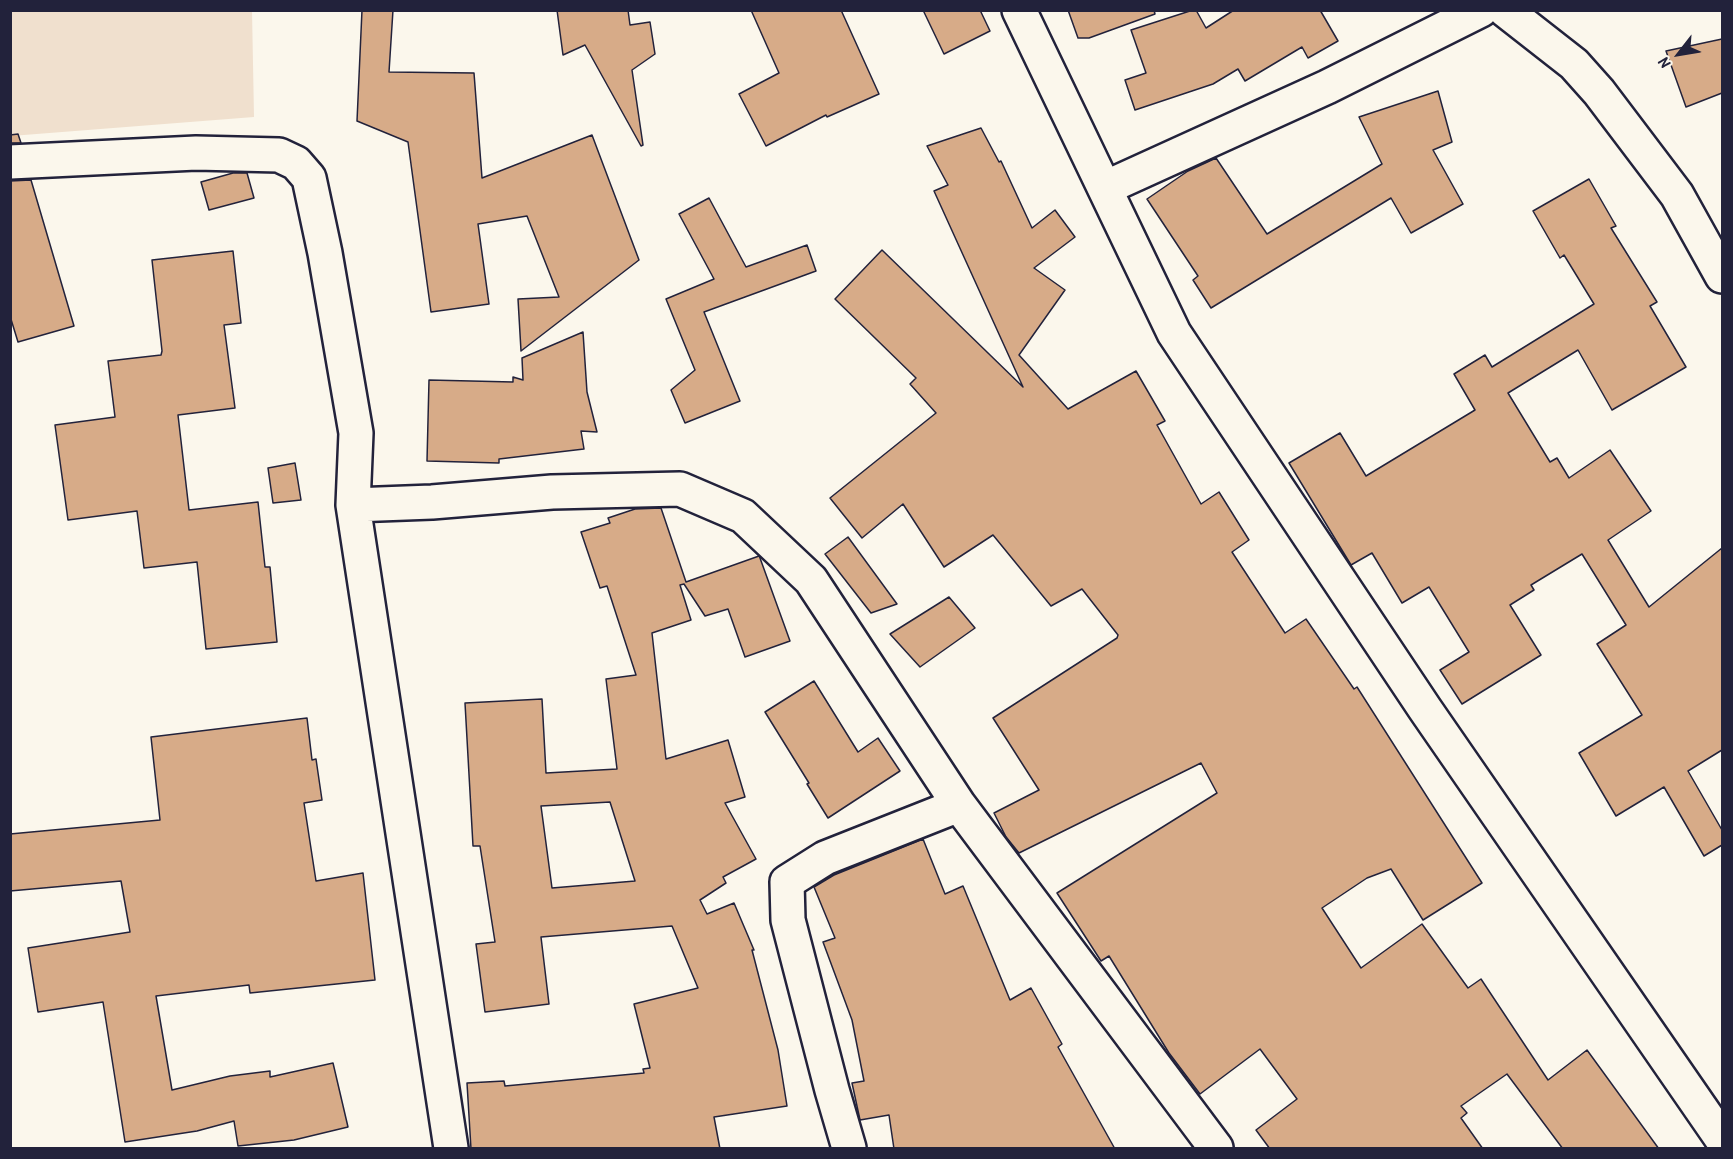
<!DOCTYPE html>
<style>
body{margin:0}
#map{position:relative;width:1733px;height:1159px;overflow:hidden;background:#fbf7ec;font-family:"Patrick Hand",sans-serif}
canvas{display:block}
.frame{position:absolute;inset:0;border:12px solid #22223b;pointer-events:none}
.north{position:absolute;left:1649px;top:24px;width:60px;height:60px;-webkit-text-stroke:4px #fbf7ec;paint-order:stroke;rotate:239deg;font-size:16px;font-weight:700;line-height:24px;text-align:center;color:#22223b}
.north::after{content:'';display:block;margin:auto;width:21px;height:27px;background:#22223b;clip-path:polygon(50% 0,100% 100%,50% 72%,0 100%)}
</style>
<div id="map">
<canvas width="1733" height="1159"></canvas>
<div class="frame"></div>
<div class="north">N</div>
</div>
<script>
const context = document.querySelector('canvas').getContext('2d');
context.lineJoin = 'round';
function fillPath(path, color) {
  context.fillStyle = color;
  context.fill(path, 'evenodd');
}
function strokePath(path, color, width, dash) {
  context.strokeStyle = color;
  context.lineWidth = width;
  context.lineCap = dash ? 'butt' : 'round';
  context.setLineDash(dash || []);
  context.stroke(path);
}
fillPath(new Path2D(`
 M11,11H252L254,117L11,136Z`), '#f0e0ce');
const building = new Path2D(`
 M362,10H393L389,72L474,73L482,178L592,135L639,260L521,351L518,299L559,297L527,216L478,224L489,304L431,312L408,142L357,121Z
 M557,10H628L630,25L650,22L655,54L632,70L643,145L641,146L585,45L563,55Z
 M751,10H841L879,94L827,117L826,115L766,146L739,94L779,73Z
 M923,10H980L990,31L944,54Z
 M1068,10H1154L1155,14L1089,38H1078Z
 M1193,10H1196L1206,28L1234,10H1320L1338,41L1308,58L1302,47L1245,81L1238,69L1213,84L1135,110L1125,80L1146,73L1131,30Z
 M1722,39V93L1686,107L1666,51Z
 M1438,91L1452,142L1433,150L1463,204L1411,233L1391,198L1211,308L1193,280L1198,276L1147,199L1188,171L1216,158L1267,234L1382,164L1359,117Z
 M981,128L999,162L1001,161L1032,228L1055,210L1075,237L1034,268L1065,290L1019,355L1068,409L1136,371L1165,421L1157,425L1201,504L1219,492L1249,540L1232,552L1285,633L1306,619L1354,689L1357,687L1482,883L1423,920L1391,869L1367,878L1322,908L1361,968L1422,924L1468,988L1481,979L1548,1080L1587,1050L1659,1149H1563L1507,1074L1461,1106L1467,1113L1461,1118L1483,1149H1270L1256,1130L1297,1099L1260,1049L1200,1094L1169,1053L1109,956L1101,961L1057,893L1217,793L1201,763L1019,853L1006,837L994,813L1039,790L993,718L1117,638L1118,635L1082,589L1051,606L993,535L944,567L903,504L862,538L830,498L936,413L910,384L916,378L835,299L882,250L1023,387L934,191L948,185L927,146Z
 M18,134L21,143H10V135Z
 M233,173H247L254,198L209,210L201,182Z
 M1589,179L1616,226L1611,228L1657,302L1650,306L1686,367L1612,410L1578,350L1508,393L1550,462L1557,458L1569,478L1610,450L1651,511L1608,540L1649,607L1722,548V750L1688,771L1722,830V845L1704,856L1664,787L1616,816L1579,753L1642,715L1597,644L1626,625L1582,554L1531,585L1534,590L1510,605L1541,655L1462,704L1440,670L1469,652L1429,587L1402,603L1372,553L1351,565L1289,463L1340,433L1366,476L1475,410L1454,374L1485,355L1492,367L1594,304L1564,255L1560,258L1533,211Z
 M31,180L74,326L18,342L10,316V181Z
 M709,198L746,267L807,245L816,271L704,312L740,401L685,423L671,390L695,370L666,299L714,279L679,214Z
 M233,251L241,323L224,325L235,408L178,415L189,510L258,502L265,567H270L277,642L206,649L197,562L144,568L137,511L68,520L55,425L115,417L108,361L161,355L162,351L152,260Z
 M583,332L587,392L597,432L581,431L584,449L499,459V463L427,461L429,380L513,382V377L523,380L522,358Z
 M295,463L301,500L273,503L268,468Z
 M661,508L686,582L759,556L760,558L790,641L745,657L728,609L705,616L684,584L680,585L691,620L652,633L666,759L728,740L745,797L725,803L756,859L723,877L726,883L700,900L707,914L734,903L754,950H752L778,1050L787,1106L714,1117L720,1149H471L467,1083L504,1081L505,1086L644,1073L643,1069L650,1068L634,1004L698,988L672,926L541,937L549,1004L485,1012L476,944L495,942L480,846H473L465,703L542,699L546,773L617,769L606,679L636,675L607,586L600,588L581,532L610,523L608,518L635,509ZM610,802L635,881L552,888L541,806Z
 M848,537L897,604L871,613L825,554Z
 M949,597L975,628L920,667L890,634Z
 M814,681L858,752L878,738L900,771L828,818L807,784L809,783L765,712Z
 M307,718L312,760L316,759L322,800L304,803L316,881L363,873L375,980L250,993L249,985L156,996L172,1090L230,1076L270,1071V1077L333,1063L348,1127L294,1140L238,1146L234,1121L197,1131L125,1142L103,1002L38,1012L28,948L130,932L121,881L10,891V834L160,820L151,737Z
 M923,839L945,894L963,886L1010,1000L1031,988L1062,1044L1058,1047L1115,1149H894L889,1115L860,1120L852,1083L864,1081L852,1020L823,942L835,938L814,887L834,875Z`);
fillPath(building, '#d7ab88');
strokePath(building, '#22223b', 1.5);
const minor = new Path2D(`
 M1505,10L1574,64L1599,92L1677,195L1722,276
 M10,162L196,153L279,155L296,163L309,178L325,253L356,433L353,505
 M1105,188L1327,87L1481,10
 M451,1148L353,505L432,502L552,492L680,489L743,516L811,580L959,805
 M849,1148L832,1090L788,920L787,882L825,858L959,805L1216,1148`);
const tertiary = new Path2D(`
 M1019,10L1174,333L1425,709L1722,1139`);
strokePath(minor, '#22223b', 38);
strokePath(tertiary, '#22223b', 38);
strokePath(minor, '#fbf7ec', 33);
strokePath(tertiary, '#fbf7ec', 33);
</script>
